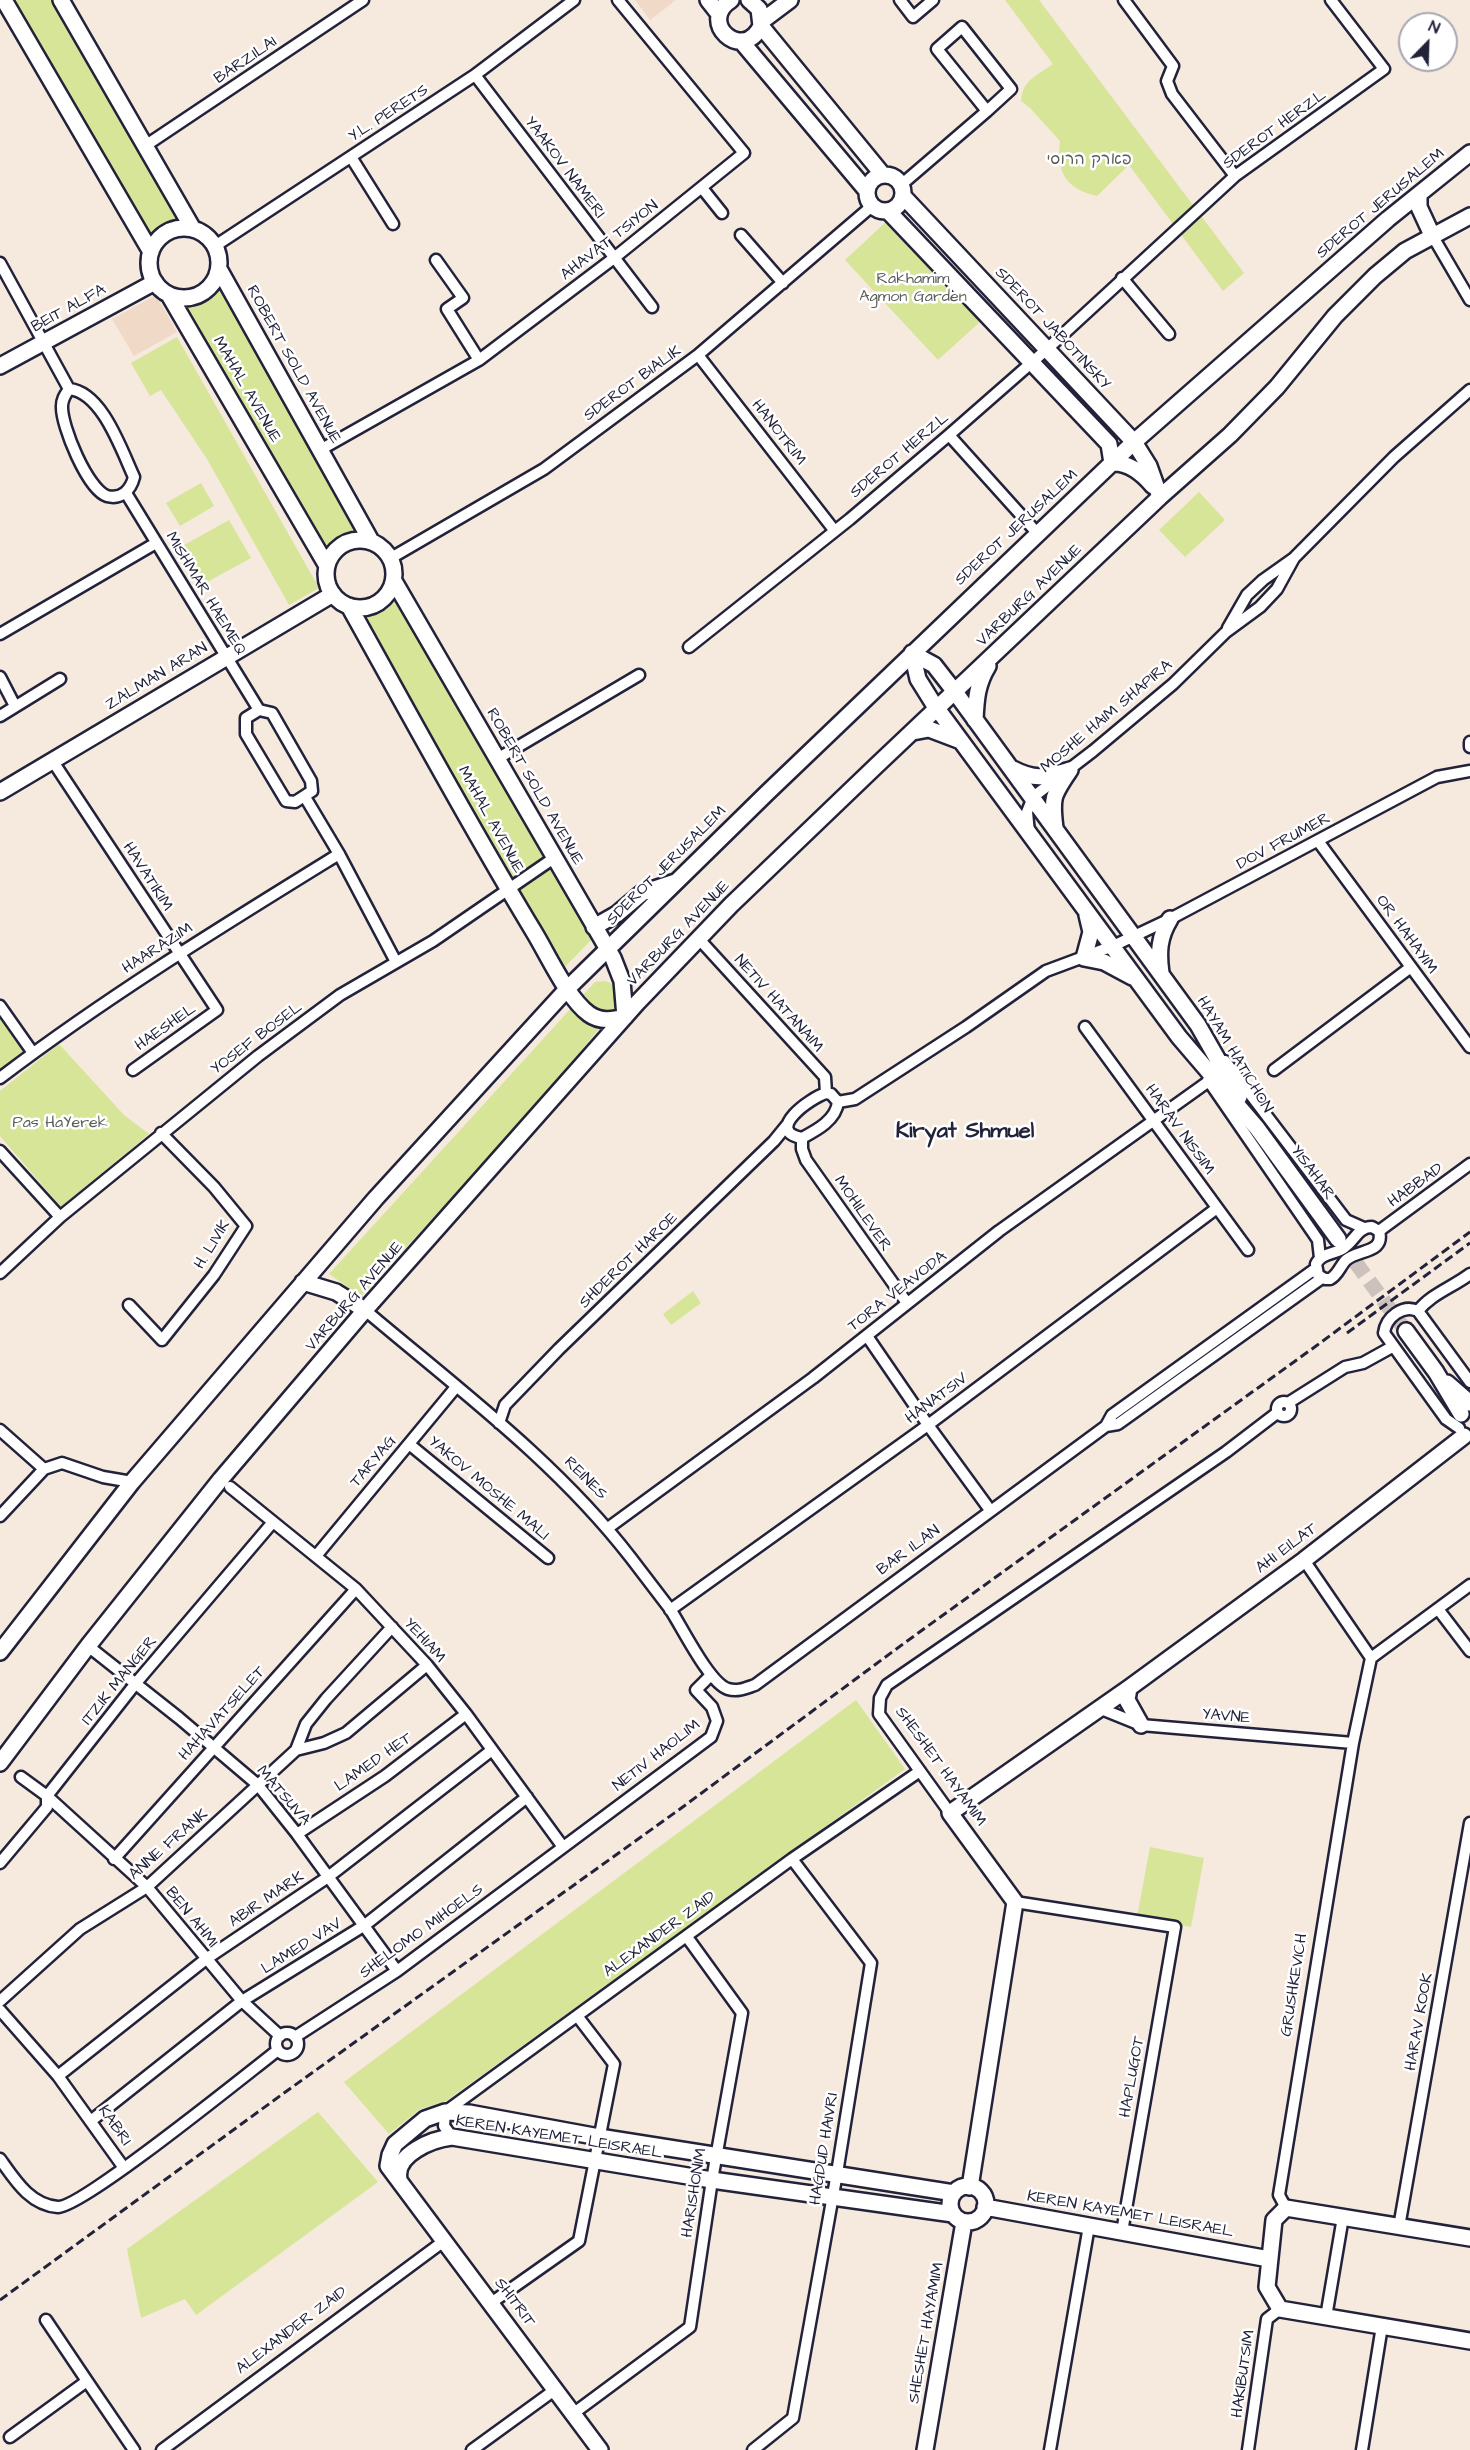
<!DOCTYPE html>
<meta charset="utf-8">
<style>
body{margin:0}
#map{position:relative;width:1470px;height:2450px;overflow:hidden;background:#f6e9de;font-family:"Architects Daughter",sans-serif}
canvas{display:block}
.north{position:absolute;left:1398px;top:12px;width:60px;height:60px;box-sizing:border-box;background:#fff;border:2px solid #a7a7b1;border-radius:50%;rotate:23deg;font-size:16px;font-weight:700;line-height:24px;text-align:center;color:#22223b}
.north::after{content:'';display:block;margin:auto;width:21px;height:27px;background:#22223b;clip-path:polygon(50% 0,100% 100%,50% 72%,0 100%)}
</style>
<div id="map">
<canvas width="1470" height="2450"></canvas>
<div class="north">N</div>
</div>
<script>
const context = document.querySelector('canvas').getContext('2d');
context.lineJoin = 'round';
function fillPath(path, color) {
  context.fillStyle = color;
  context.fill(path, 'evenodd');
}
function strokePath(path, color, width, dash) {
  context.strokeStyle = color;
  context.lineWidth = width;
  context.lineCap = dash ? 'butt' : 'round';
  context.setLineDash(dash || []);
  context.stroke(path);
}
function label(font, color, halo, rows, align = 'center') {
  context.font = font + ' "Architects Daughter","Playpen Sans Hebrew",sans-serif';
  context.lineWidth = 5;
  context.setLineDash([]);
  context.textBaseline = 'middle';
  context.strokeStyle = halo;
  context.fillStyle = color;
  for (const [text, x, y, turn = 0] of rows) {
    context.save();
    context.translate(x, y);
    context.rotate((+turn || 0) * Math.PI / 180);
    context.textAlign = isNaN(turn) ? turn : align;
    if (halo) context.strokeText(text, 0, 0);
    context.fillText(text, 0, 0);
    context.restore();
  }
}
fillPath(new Path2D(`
 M635,0H676L650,20Z
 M156,295L177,332L134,356L112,319Z`), '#f0dac7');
fillPath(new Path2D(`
 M8,0H57L183,220L148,240Z
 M1005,0H1039L1244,273L1223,291L1129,165L1097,196C1066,189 1056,172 1060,141L1030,108L1021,101C1022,80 1038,75 1053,64Z
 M888,220L982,320L938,360L845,260Z
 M223,283L361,530L320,554L181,310Z
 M177,337L319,588L289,605L207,459L161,390L150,396L131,363Z
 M201,483L214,506L180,526L166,503Z
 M1199,492L1225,520L1185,557L1159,530Z
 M229,520L251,558L198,587L177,549Z
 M399,597L548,857L510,885L358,624Z
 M552,865L595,936L561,971L514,891Z
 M604,981C617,984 620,989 622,1001L519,1125L361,1296L329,1274L595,982Z
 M0,1015L26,1052L0,1072Z
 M59,1044L124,1115L149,1134L61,1207L0,1136V1091Z
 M693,1291L701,1303L671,1325L663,1314Z
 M856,1700L905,1769L446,2101L420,2109L389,2134L344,2082Z
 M1150,1847L1204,1858L1191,1927L1137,1917Z
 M318,2112L378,2182L196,2315L185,2299L141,2318L127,2249Z`), '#d7e598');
strokePath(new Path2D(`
 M1342,1244L1406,1331`), '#ccc1bd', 15, [15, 8]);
const street = new Path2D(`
 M900,0L913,17L933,0
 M1124,0L1173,66L1167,81L1172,94L1235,176
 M962,27L1011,89L987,111L937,49Z
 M475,75L652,307
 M145,146L363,0
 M351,157L393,224
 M901,185L987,111
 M702,188L722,213
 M741,235L783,283
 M1432,235L1470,300
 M215,246L475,75L574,0
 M436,260L463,298L447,309L479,360
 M0,263L69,389
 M1122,278L1169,334
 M698,355L834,530
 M69,389C102,392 121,449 134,477C131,489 122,500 107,496C88,490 61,426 62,406C62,399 65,395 69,389Z
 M949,435L1038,534
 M320,450L479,360L614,258L744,153L618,0
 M126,493L259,710
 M391,558L544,469L698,355L872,206
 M1228,628L1247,595L1263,580L1294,558L1394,457L1470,390
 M0,634L156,543
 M689,647L850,519L949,435L1046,350L1235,176L1384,69L1331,0
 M0,677L15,706
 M259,710L272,713L311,781L312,791L295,802L286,801L246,734V718Z
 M0,716L60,679
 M1470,742V747
 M497,759L639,675
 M52,760L217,1010L133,1070
 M305,797L339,854L396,962
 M1029,833L1027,812L1033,797L1093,751L1173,684L1226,632L1260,607L1277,589L1294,558
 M1318,841L1470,1047
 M699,939L825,1077L826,1093
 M0,1006L33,1053
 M1085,1027L1248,1250
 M1225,1061L1346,1220L1364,1228
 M1274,1070L1411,967
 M0,1078C108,996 224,925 339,854
 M1208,1080L1318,1240L1320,1258
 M826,1093L831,1094L838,1102C836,1120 817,1130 802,1138C764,1131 810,1098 826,1093Z
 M838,1102L855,1099L966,1027L1046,971L1113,946L1170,919L1437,777L1470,771
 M802,1138V1149L806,1160L907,1303
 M0,1151L60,1217
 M1372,1227L1379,1231C1385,1254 1358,1249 1346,1260C1340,1266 1338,1275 1330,1279H1325L1318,1275L1316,1264C1322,1252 1335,1255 1345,1247C1355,1240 1358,1227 1372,1227Z
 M1379,1231L1470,1164
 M0,1273L60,1217L258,1056L340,995L433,941L554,858
 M129,1305L162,1340L214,1275L246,1226L214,1187L161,1133
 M365,1310C457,1388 557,1462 631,1558C644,1575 657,1592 670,1609C682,1627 709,1683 728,1689C738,1692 746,1688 755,1685L1106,1426L1112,1415L1315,1269
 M1418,1311C1431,1294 1453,1287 1470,1274
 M867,1336L928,1425L990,1510
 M1277 1409a7 7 0 1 1 14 0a7 7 0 1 1-14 0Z
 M1288,1403L1345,1367L1363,1363L1392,1347
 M499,1423L505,1405L559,1349L774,1141L787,1125
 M1106,1426L1118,1424L1322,1278
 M1459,1428L1446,1419L1384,1333C1386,1317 1403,1304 1418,1311L1470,1382
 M0,1430L44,1469L62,1463L103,1477L132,1482
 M409,1444L548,1558
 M230,1487L356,1589L427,1665L466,1714L563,1847
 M0,1516L44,1469
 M608,1528L813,1378L999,1231L1209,1081
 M316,1556L456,1387
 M1304,1560L1371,1658
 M1438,1609L1470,1651
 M670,1610L928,1425L1217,1208
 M88,1646L179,1718L258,1785L297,1834L397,1971
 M1371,1658L1470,1585
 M1099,1708L1141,1725L1353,1743
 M296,1750L306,1724L326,1699L392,1627
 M21,1777L47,1796L147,1887L242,2001L280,2036
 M950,1813L879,1714L880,1698L887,1685L1226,1452L1277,1413
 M297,1834L385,1776L466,1714
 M114,1859L356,1589
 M0,1863L47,1807V1796L136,1683L273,1522
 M1015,1902L1175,1927L1122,2232
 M0,2001L80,1929L147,1887L296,1750L324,1743L346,1733L427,1665
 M0,2010L58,2076L124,2168
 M276 2044a11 11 0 1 1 22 0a11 11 0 1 1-22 0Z
 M295,2037L397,1971L711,1737L717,1721L712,1707L696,1690L711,1675
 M58,2076L206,1959L328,1877L492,1750
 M92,2120L242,2001L365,1925L527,1797
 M452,2137L444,2126L445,2112L792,1859L920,1771
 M0,2159C15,2180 30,2205 58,2207C82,2208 248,2073 278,2050
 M1286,2208L1279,2195L1353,1743L1371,1658
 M1399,2227L1470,1823
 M491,2303L579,2241L614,2064L578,2017
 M1326,2317L1343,2217
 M46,2320L87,2381
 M574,2413L690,2327L712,2180L742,2013L687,1937
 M10,2437L87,2381L134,2450
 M162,2450L444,2241
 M472,2450L556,2389
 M753,2450L793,2418L837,2173L871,1963L792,1859
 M1050,2450L1089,2226
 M1248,2450L1267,2319L1280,2309
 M1362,2450L1382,2326`);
const secondary = new Path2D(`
 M4,0L151,252
 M61,0L193,229
 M708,0L719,14
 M731,0C697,21 742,64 761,26L759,9L749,0
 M762,21L790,0
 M761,26L883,175
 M741,41L867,191
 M867 193a18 18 0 1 1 36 0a18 18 0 1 1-36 0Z
 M1419,194V207L1432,235
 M903,196L1134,442L1149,466L1160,497
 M888,211L1109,444L1112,463C1130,462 1143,474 1153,486
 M149 263a35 35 0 1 1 70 0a35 35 0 1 1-70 0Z
 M219,269L371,541
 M169,295L327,566
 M0,366L155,282
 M326 574a34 34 0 1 1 68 0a34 34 0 1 1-68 0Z
 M349,606C410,715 469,825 534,932C548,955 568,999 589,1014C600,1022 613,1020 625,1017L622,981L613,958L394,581
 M912,653L918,679L933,703L1179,1037L1257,1128L1338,1239
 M912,653L934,665L955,692L1198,1025L1239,1097
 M975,720C976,699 977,684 988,666
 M913,732L929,729L958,740
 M1013,769C1036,781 1046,777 1070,770
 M0,792L333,594
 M1055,828C1051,797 1053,795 1070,770
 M1087,915L1091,932L1084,958L1104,962L1132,977
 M594,927L617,914L642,893L675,882
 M1161,973C1158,952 1159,937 1170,919
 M303,1282L336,1292L365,1310
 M1406,1331L1436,1372L1461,1414
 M1447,1383L1470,1403
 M0,1652L132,1482L376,1198L568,988L767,793L1134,442L1388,219L1470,153
 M1129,1688L1127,1700L1141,1725
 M0,1763L88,1646L221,1479L365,1310L637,1003L731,905L877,765L1160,497L1230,435L1277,387L1335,316L1375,276L1405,251L1470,216
 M399,2179C394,2154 433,2139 452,2137L712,2180L953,2214
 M950 2204a18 18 0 1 1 36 0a18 18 0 1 1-36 0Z
 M970,2187L1015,1902L950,1813L1129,1688L1304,1560L1464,1436
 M985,2207L1269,2259
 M1470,2238L1286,2208L1274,2220L1267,2287L1280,2309L1470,2341
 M600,2450L388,2166L390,2155L395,2144L425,2119L445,2112L469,2113L599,2137L954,2193
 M925,2450L964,2222`);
strokePath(street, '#22223b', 15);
strokePath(secondary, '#22223b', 20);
strokePath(street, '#fff', 10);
strokePath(secondary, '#fff', 15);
strokePath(new Path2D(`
 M1347,1333L1470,1243
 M0,2300L284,2093L680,1809L903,1644L1316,1346L1470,1232`), '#22223b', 3, [9, 4.5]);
label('16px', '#22223b', '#fff', [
 ["BARZILAI",246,61,-34],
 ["Y.L. PERETS",389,114,-33],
 ["SDEROT HERZL",1275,130,-36],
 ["YAAKOV NAMERI",564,168,53],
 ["SDEROT JERUSALEM",1381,204,-40],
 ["AHAVAT TSIYON",610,241,-38],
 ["BEIT ALFA",69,309,-29],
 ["SDEROT JABOTINSKY",1052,329,47],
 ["ROBERT SOLD AVENUE",293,365,61],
 ["SDEROT BIALIK",633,384,-36],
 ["MAHAL AVENUE",246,390,60],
 ["HANOTRIM",778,433,52],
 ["SDEROT HERZL",900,456,-40],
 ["SDEROT JERUSALEM",1017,528,-43],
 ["MISHMAR HAEMEQ",205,594,59],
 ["VARBURG AVENUE",1030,596,-44],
 ["ZALMAN ARAN",157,677,-31],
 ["MOSHE HAIM SHAPIRA",1107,717,-40],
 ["ROBERT SOLD AVENUE",534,787,60],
 ["MAHAL AVENUE",490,820,61],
 ["DOV FRUMER",1284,842,-28],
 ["SDEROT JERUSALEM",667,866,-45],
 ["HAVATIKIM",147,877,57],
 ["VARBURG AVENUE",679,934,-46],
 ["OR HAHAYIM",1406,935,54],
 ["HAARAZIM",158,949,-33],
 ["NETIV HATANAIM",778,1004,48],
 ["HAESHEL",166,1028,-35],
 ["YOSEF BOSEL",257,1039,-37],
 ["HAYAM HATICHON",1234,1055,59],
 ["HARAV NISSIM",1179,1130,54],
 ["YISAHAR",1312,1173,54],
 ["HABBAD",1416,1186,-36],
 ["MOHILEVER",862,1214,55],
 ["H. LIVIK",213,1245,-59],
 ["SHDEROT HAROE",629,1261,-44],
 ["TORA VEAVODA",898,1292,-38],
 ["VARBURG AVENUE",355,1297,-49],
 ["HANATSIV",937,1399,-37],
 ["TARYAG",374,1462,-50],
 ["REINES",585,1479,45],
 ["YAKOV MOSHE MALI",488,1489,40],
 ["AHI EILAT",1287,1549,-37],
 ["BAR ILAN",909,1551,-36],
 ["YEHIAM",424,1641,48],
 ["ITZIK MANGER",120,1681,-51],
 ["HAHAVATSELET",223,1714,-48],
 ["YAVNE",1226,1717,5],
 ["NETIV HAOLIM",657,1756,-38],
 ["LAMED HET",374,1763,-35],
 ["SHESHET HAYAMIM",940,1767,54],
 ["MATSUVA",283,1796,49],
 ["ANNE FRANK",169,1845,-41],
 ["ABIR MARK",267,1900,-34],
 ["BEN AHMI",191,1918,51],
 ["SHELOMO MIHOELS",422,1932,-36],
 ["ALEXANDER ZAID",660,1935,-36],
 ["LAMED VAV",302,1947,-32],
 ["GRUSHKEVICH",1295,1985,-81],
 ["HARAV KOOK",1420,2022,-80],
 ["HAPLUGOT",1133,2077,-80],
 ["KABRI",114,2126,55],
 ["KEREN KAYEMET LEISRAEL",559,2138,9],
 ["HAGDUD HAIVRI",825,2149,-81],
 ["HARISHONIM",695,2193,-81],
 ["KEREN KAYEMET LEISRAEL",1130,2215,10],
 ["SHITRIT",514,2303,53],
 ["ALEXANDER ZAID",292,2331,-37],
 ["SHESHET HAYAMIM",927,2333,-80],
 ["HAKIBUTSIM",1244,2374,-82]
]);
label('16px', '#585c57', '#fff', [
 ["פארק הרוסי",1089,161],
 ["Rakhamim",913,280],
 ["Agmon Garden",913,298],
 ["Pas HaYerek",60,1124]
]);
label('bold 22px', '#22223b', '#fff', [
 ["Kiryat Shmuel",965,1132]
]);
</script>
